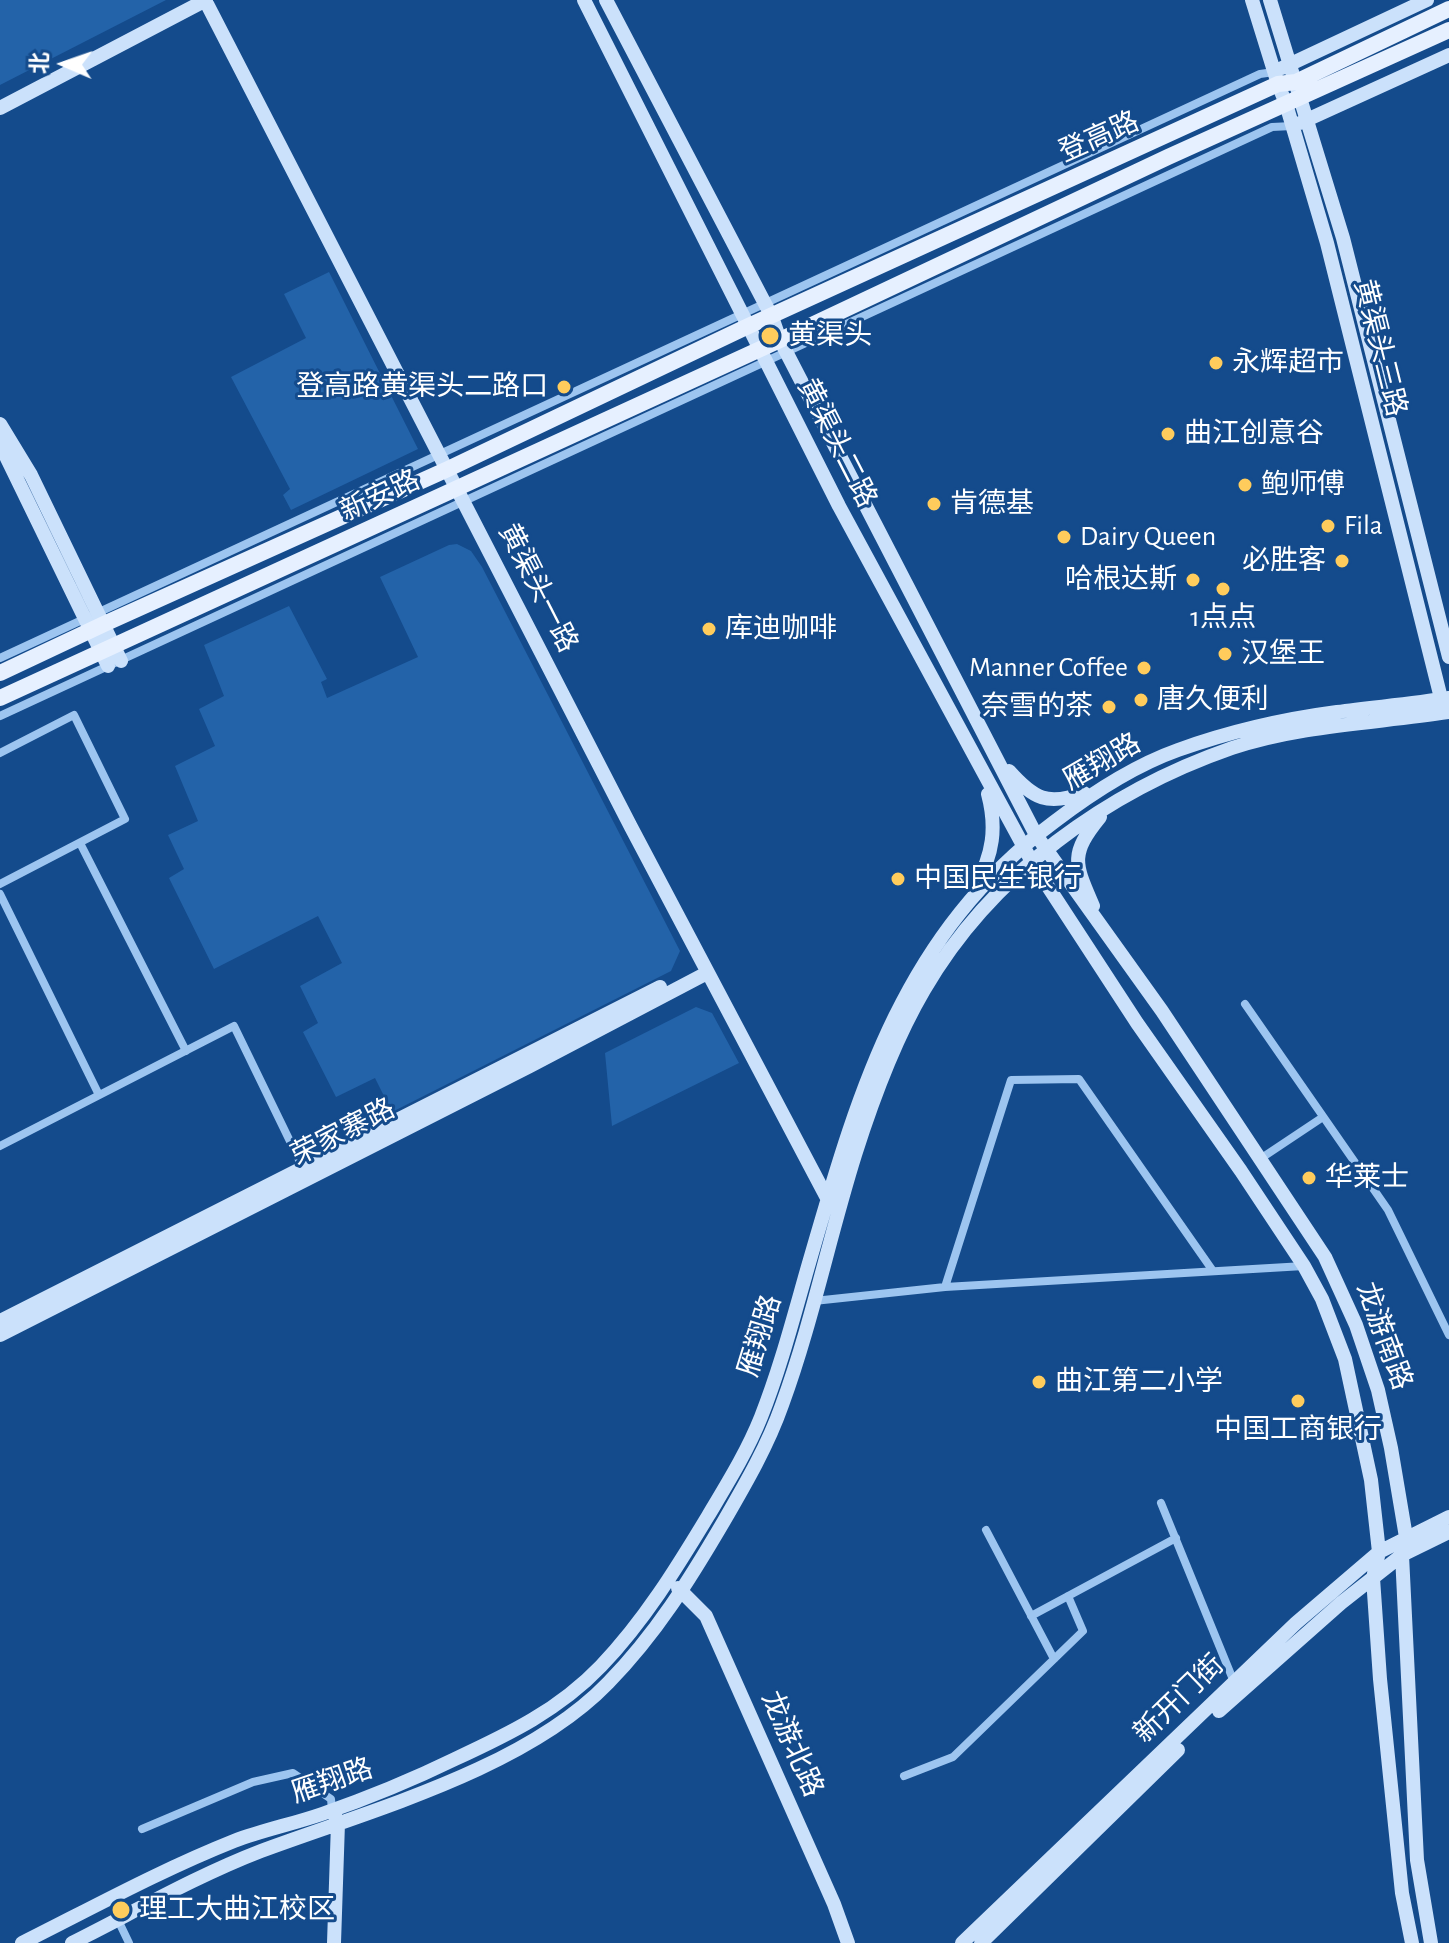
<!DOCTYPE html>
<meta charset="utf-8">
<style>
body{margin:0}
#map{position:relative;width:1449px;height:1943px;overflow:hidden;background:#144b8c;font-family:"Alegreya Sans","Noto Sans SC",sans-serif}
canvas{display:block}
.north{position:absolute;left:24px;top:24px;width:80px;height:80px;-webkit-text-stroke:6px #144b8c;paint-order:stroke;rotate:272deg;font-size:22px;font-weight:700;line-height:32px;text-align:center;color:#fff}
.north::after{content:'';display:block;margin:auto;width:28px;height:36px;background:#fff;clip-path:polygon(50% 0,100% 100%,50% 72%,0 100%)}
</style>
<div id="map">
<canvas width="1449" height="1943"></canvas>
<div class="north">北</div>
</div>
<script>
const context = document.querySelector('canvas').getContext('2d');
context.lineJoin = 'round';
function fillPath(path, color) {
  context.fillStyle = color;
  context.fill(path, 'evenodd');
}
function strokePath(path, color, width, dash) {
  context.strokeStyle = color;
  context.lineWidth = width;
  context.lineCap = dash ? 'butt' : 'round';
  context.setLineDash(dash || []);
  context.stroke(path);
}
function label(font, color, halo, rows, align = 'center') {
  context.font = font + ' "Alegreya Sans","Noto Sans SC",sans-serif';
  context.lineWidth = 6;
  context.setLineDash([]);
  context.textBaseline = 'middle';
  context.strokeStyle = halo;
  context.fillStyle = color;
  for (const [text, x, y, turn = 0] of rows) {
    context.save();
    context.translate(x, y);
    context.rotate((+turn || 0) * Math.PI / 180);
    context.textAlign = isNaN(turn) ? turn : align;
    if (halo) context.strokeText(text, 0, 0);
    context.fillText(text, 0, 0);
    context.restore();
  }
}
fillPath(new Path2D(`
 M0,0H166L0,85Z
 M329,272L418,449L291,510L283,495L290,489L231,377L306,338L284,294Z
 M457,544L471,551L482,567L680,951L671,971L392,1112L375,1078L336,1097L303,1032L318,1023L300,986L342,963L318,916L214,969L169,878L184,869L168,835L198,821L175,766L215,746L199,709L224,696L204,645L289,606L327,679L321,682L327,698L418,657L380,577L449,545Z
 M696,1007L712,1013L739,1063L612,1126L605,1053Z`), '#2363a9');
strokePath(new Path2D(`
 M0,658L1260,74L1274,72
 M0,716L1272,127L1292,126
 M0,753L74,715L125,819L0,884
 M80,843L186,1051
 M0,894L99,1095
 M1245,1004L1388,1210L1449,1335
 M0,1146L234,1026L303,1168
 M1260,1159L1323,1117
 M945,1287L1011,1080L1079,1079L1213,1271
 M814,1301L945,1287L1304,1266
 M1161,1503L1234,1682
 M986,1530L1054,1659
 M1031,1616L1176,1538
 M904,1776L953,1757L1083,1631L1068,1596
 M142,1829L253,1782L293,1773L331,1799L332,1810
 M118,1920L129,1943`), '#9dc5f0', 8);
strokePath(new Path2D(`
 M205,0L631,827L827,1198
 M584,0L839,506L1032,862L1137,1023L1241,1171L1304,1266L1322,1299L1345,1359L1371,1480L1379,1552L1373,1578L1380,1679L1402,1893L1412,1943
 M606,0L772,317L780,340L1036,835L1162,1011L1325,1257L1356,1325L1378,1390L1391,1448L1406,1537L1402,1555L1417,1860L1431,1943
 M1252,0L1278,84L1286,104L1327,243L1443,706
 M1270,0L1343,238L1449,657
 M1282,68L1427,0
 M0,108L206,0
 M1300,123L1449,55
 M0,424L31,475L121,661
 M0,444L108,666
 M1009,771C1034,799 1047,806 1084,793
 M976,885C993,854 997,828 988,794
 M1093,906C1075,864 1069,855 1100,817
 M0,1321L660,987
 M0,1335L530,1066L707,973
 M678,1588L706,1616L834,1904L848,1943
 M1219,1711L1341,1603L1402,1555L1449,1532
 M22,1943C92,1908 161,1870 234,1841C263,1830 293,1824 322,1814C368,1798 412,1780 455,1759C509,1734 559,1710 601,1666C644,1621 676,1569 708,1516C727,1484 747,1452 761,1417C780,1369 793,1319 807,1270C858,1094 900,937 1054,822C1092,793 1133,766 1178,750C1228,732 1284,719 1337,712C1374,707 1412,704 1449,698
 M72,1943C134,1912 196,1876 261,1851C371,1810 525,1769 608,1683C656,1634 690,1579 724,1521C746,1483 768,1445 782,1405C812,1323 829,1238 855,1155C873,1098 894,1041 924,990C991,874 1108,791 1232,748C1301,725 1378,723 1449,712
 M334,1943L338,1823L335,1816
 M962,1943L1296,1623L1379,1552L1449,1517
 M981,1943L1178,1750`), '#cbe1fb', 14);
strokePath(new Path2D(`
 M0,673L104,624L448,469L742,329L1278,84L1296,82L1449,9
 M0,698L780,340L1168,157L1449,30`), '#e6f0ff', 16);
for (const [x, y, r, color] of [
 [770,336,10,"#ffcc5c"],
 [1216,363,8,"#ffcc5c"],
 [564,387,8,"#ffcc5c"],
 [1168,434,8,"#ffcc5c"],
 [1245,485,8,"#ffcc5c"],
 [934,504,8,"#ffcc5c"],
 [1328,526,8,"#ffcc5c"],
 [1064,537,8,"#ffcc5c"],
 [1342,561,8,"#ffcc5c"],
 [1193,580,8,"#ffcc5c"],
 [1223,589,8,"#ffcc5c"],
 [709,629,8,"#ffcc5c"],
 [1225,654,8,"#ffcc5c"],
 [1144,668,8,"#ffcc5c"],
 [1141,700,8,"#ffcc5c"],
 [1109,707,8,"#ffcc5c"],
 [898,879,8,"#ffcc5c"],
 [1309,1178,8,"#ffcc5c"],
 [1039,1382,8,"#ffcc5c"],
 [1298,1401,8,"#ffcc5c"],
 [121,1910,10,"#ffcc5c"]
]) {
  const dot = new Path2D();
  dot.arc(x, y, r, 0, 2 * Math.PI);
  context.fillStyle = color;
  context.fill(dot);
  strokePath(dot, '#144b8c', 3);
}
label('28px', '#fff', '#144b8c', [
 ["登高路",1099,137,-24],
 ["黄渠头三路",1380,348,76],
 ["黄渠头二路",837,443,63],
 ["新安路",380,496,-25],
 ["黄渠头一路",538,588,63],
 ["雁翔路",1102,762,-30],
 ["荣家寨路",343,1132,-27],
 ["雁翔路",760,1336,-73],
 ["龙游南路",1384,1336,70],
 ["新开门街",1179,1699,-44],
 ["龙游北路",792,1744,66],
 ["雁翔路",332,1781,-19]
]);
label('28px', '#fff', '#144b8c', [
 ["黄渠头",788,336],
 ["永辉超市",1232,363],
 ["登高路黄渠头二路口",548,387,"right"],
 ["曲江创意谷",1184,434],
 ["鲍师傅",1261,485],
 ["肯德基",950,504],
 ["Fila",1344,526],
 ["Dairy Queen",1080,537],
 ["必胜客",1326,561,"right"],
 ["哈根达斯",1177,580,"right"],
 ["1点点",1223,618,"center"],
 ["库迪咖啡",725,629],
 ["汉堡王",1241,654],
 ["Manner Coffee",1128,668,"right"],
 ["唐久便利",1157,700],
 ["奈雪的茶",1093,707,"right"],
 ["中国民生银行",914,879],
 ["华莱士",1325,1178],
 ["曲江第二小学",1055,1382],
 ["中国工商银行",1298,1430,"center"],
 ["理工大曲江校区",139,1910]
], 'left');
</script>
